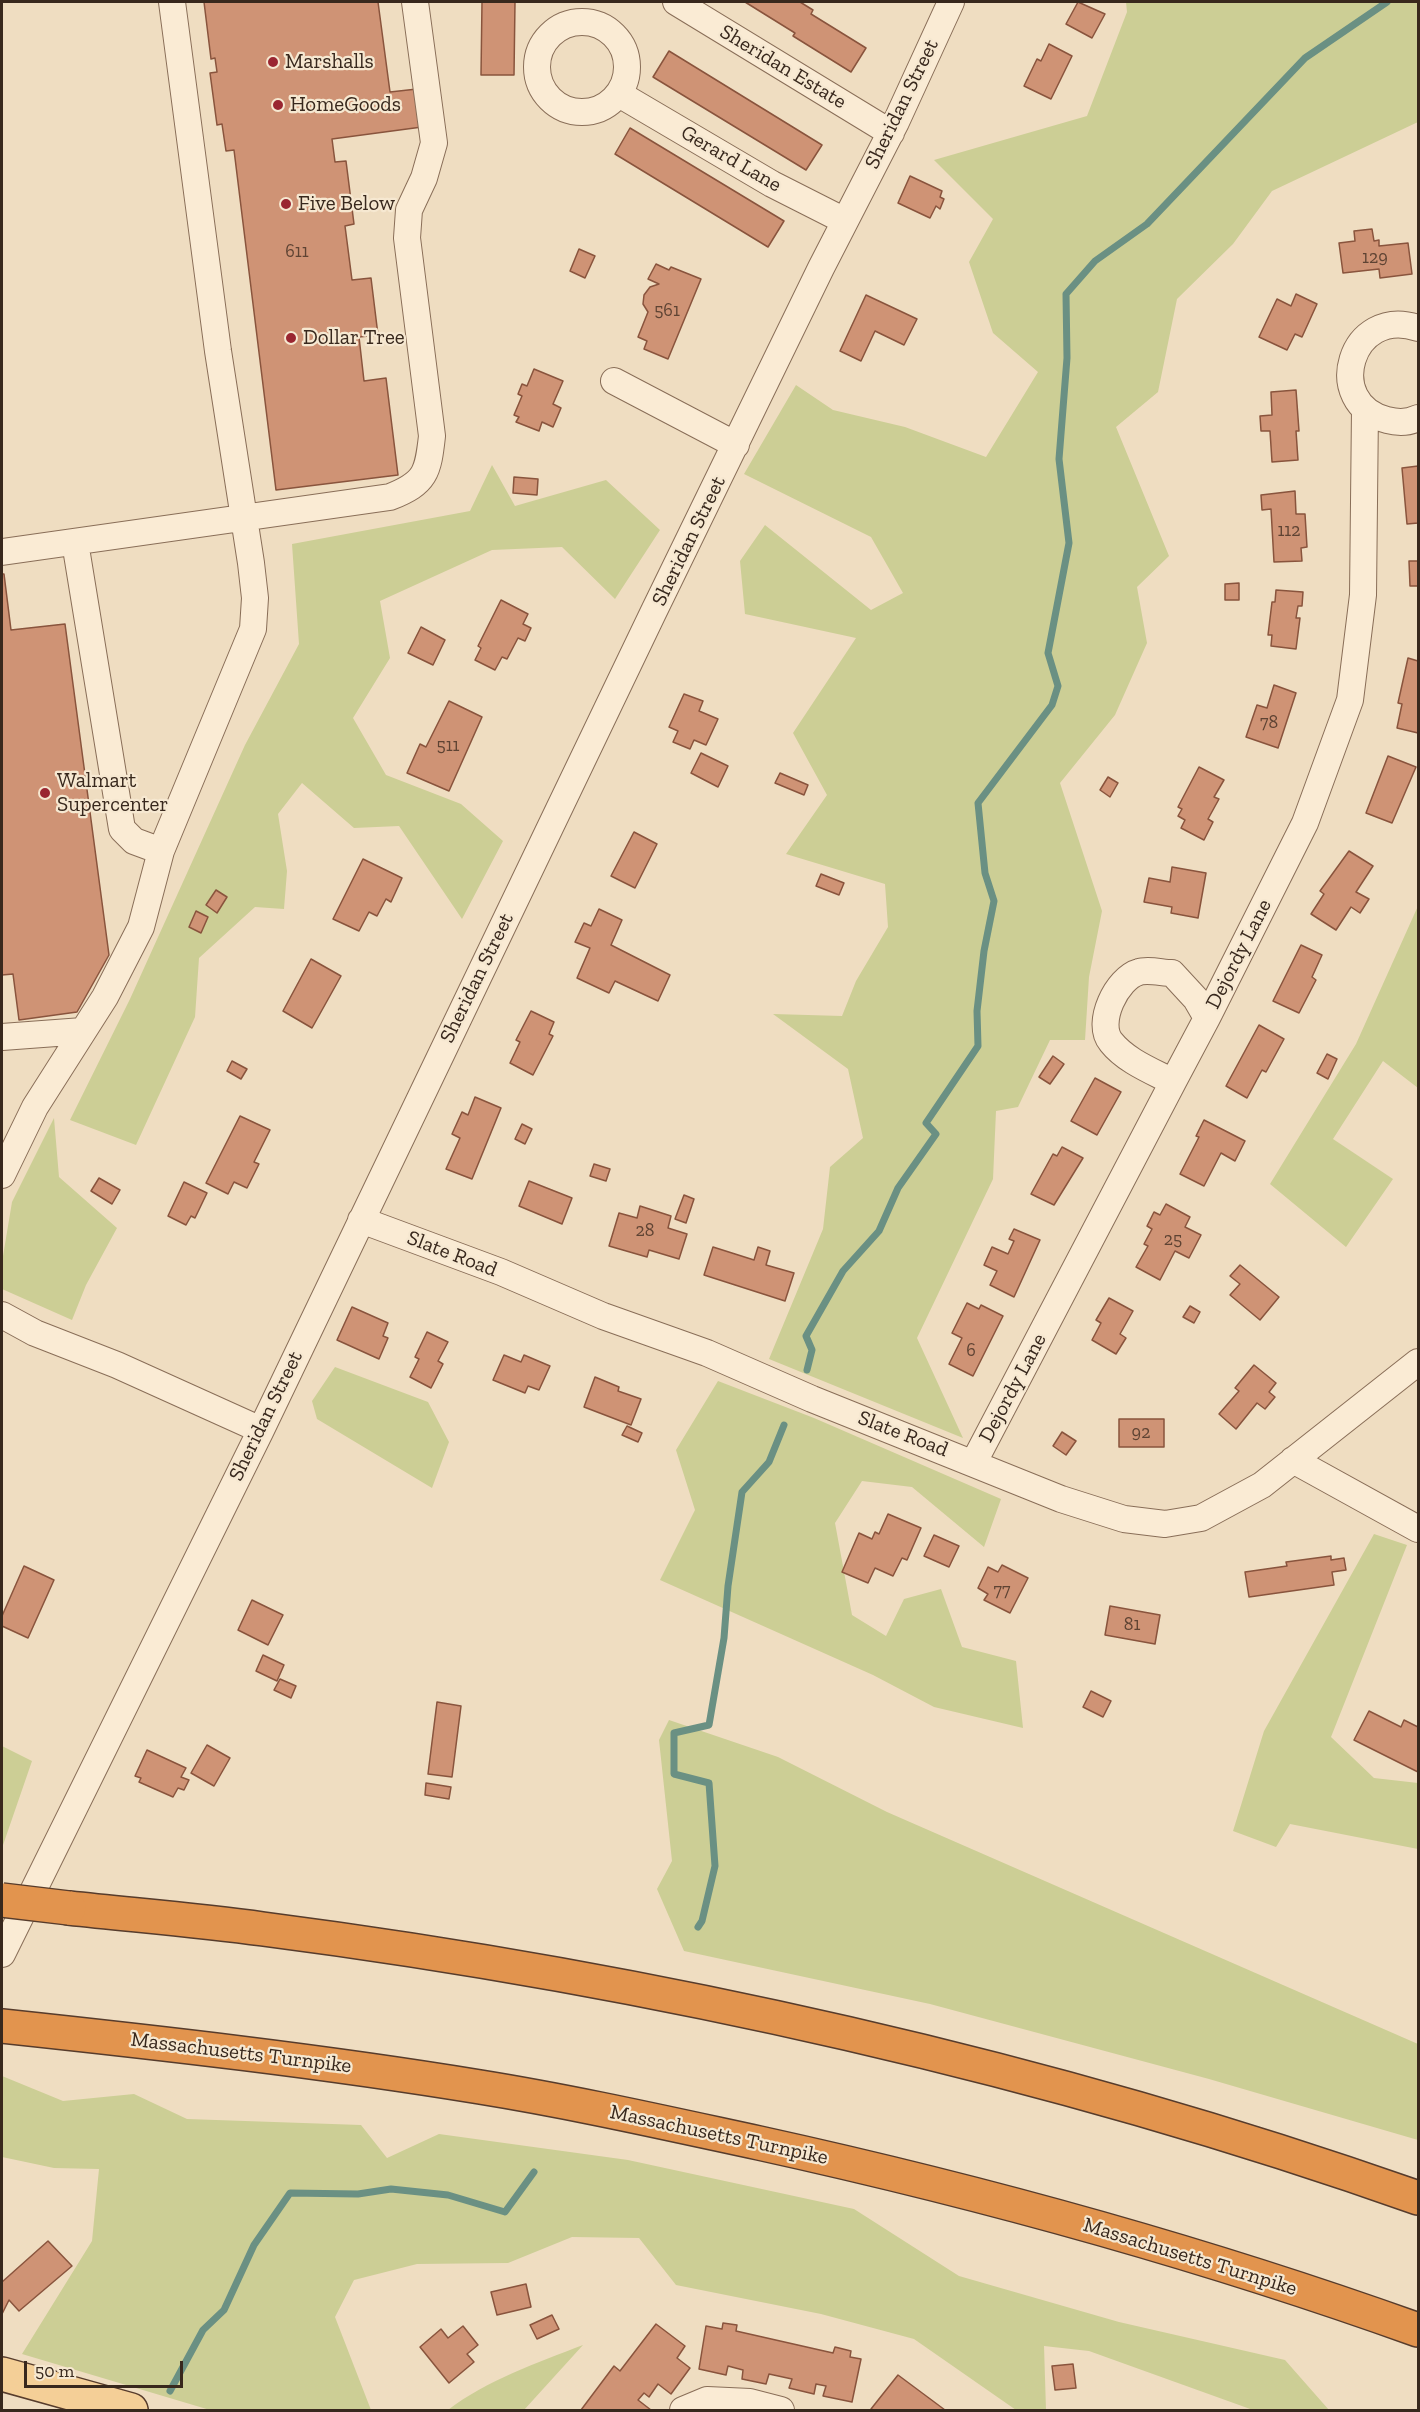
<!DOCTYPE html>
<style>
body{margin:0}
#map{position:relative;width:1420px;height:2412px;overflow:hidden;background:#efddc1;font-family:"Zilla Slab",serif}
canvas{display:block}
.frame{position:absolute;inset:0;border:3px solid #38281d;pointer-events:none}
.scale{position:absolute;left:24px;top:2361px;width:159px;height:27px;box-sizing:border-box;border:3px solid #38281d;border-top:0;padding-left:8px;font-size:18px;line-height:21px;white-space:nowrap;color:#38281d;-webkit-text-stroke:4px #f6e8d1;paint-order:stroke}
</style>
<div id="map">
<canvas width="1420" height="2412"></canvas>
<div class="frame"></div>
<div class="scale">50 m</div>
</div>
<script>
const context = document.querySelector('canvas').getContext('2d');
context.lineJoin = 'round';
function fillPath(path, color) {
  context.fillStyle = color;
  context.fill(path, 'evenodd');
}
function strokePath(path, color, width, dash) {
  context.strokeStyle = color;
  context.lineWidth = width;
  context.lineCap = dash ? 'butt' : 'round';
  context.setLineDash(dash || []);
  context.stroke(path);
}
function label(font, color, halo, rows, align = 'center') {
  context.font = font + ' "Zilla Slab",serif';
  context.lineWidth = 4.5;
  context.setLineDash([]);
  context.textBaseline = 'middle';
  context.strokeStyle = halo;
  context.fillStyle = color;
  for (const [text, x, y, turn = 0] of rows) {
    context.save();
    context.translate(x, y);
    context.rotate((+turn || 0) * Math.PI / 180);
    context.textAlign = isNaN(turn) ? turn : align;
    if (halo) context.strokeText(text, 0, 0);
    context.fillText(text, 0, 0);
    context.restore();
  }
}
fillPath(new Path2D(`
 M1126,2H1418V122L1272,191L1233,244L1177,299L1158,392L1116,427L1169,556L1137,587L1147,643L1115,715L1060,783L1102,911L1089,977L1085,1040H1050L1018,1107L996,1111L993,1179L917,1338L963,1438L769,1359L823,1229L830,1167L863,1138L848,1069L773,1014L842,1016L856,981L888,927L885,884L786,854L827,795L793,733L856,638L745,614L740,561L765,525L871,610L903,593L871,537L744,474L796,385L833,410L905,427L986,457L1038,372L993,333L969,262L993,219L934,160L1087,116L1127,12Z
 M492,465L515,506L606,480L660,530L615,599L562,547L492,550L380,601L390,658L353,718L386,775L461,804L503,841L462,919L399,826L354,828L302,783L278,814L287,871L284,909L255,907L199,958L195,1017L136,1145L70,1120L130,999L245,745L299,644L292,544L470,511Z
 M1418,906V1088L1383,1061L1333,1139L1393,1179L1346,1247L1270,1184L1356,1044Z
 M54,1118L59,1177L117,1228L86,1285L72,1320L2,1289V1262L12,1202Z
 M335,1367L428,1402L449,1442L432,1488L317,1419L312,1401Z
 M718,1381L814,1418L1001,1499L984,1547L912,1487L862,1481L835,1523L852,1615L886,1636L904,1599L941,1589L962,1647L1016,1661L1023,1728L934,1707L873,1675L660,1580L695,1510L676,1450Z
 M1374,1534L1407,1545L1331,1737L1374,1778L1418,1783V1849L1290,1824L1276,1847L1233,1831L1264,1731Z
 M669,1720L778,1757L887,1812L1418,2044V2140L1209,2079L930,2004L684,1951L657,1889L672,1861L659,1740Z
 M2,1746L32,1761L2,1848Z
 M2,2076L63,2101L134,2094L187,2119L361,2125L387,2158L439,2134L628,2160L854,2209L959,2276L1119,2322L1285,2360L1329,2410H1253L1089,2351L1044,2346L1046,2410H1016L914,2339L821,2314L676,2285L639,2238L572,2237L508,2263L417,2264L354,2280L335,2317L371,2410H210L22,2354L92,2241L99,2169L54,2168L2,2157Z
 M583,2345L524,2410H448C487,2380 537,2363 583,2345Z`), '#ccce95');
strokePath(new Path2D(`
 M807,1370L812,1350L806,1336L843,1271L879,1231L898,1188L936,1134L926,1123L978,1046L977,1011L984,951L994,901L985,873L978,803L1052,705L1058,686L1048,653L1069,543L1059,459L1067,358L1066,294L1095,261L1147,224L1305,58L1387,2
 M698,1927L702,1921L715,1866L709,1783L674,1774V1733L709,1725L724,1638L728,1586L742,1492L769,1462L784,1425
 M170,2391L203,2330L224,2310L254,2245L290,2193L358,2194L391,2189L448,2195L505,2212L534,2172`), '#6a9083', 7);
const building = new Path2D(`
 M204,2H378L390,92L417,89L422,127L332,139L335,162L346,161L354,224L345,226L352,280L371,278L378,335L359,337L364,381L386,378L398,475L276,490L234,150L226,151L222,124L217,125L210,73L217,72L215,58L211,59Z
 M482,2H515L514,75H481Z
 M745,2H800L813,10L811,14L866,48L851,72L793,36L795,33Z
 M1078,2L1105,14L1092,38L1066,24Z
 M1049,44L1072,56L1051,99L1024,86L1037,59L1041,61Z
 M669,51L822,145L806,170L653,77Z
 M630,128L784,221L768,247L615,154Z
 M910,176L942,191L940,197L944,199L940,209L936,206L930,218L898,203Z
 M1372,229L1374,241L1379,240V246L1408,243L1412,274L1380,278L1379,269L1343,273L1339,243L1355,241L1354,231Z
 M579,249L595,256L585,278L570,271Z
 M656,264L669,270L671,267L701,279L668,359L644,349L647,341L638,337L648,312L643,304L644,295L650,287L659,284L648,279Z
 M1296,294L1317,304L1302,337L1295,334L1287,350L1259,337L1277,299L1291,306Z
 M866,295L917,319L904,345L875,331L861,361L840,351Z
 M534,369L563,381L553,404L561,408L553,427L542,422L539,431L516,422L519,417L514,415L522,396L518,394L522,384L527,386Z
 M1296,390L1299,431H1296L1298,460L1272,462L1270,431H1261L1260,416L1272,415L1271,392Z
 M1418,466V523L1407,524L1402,468Z
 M514,477L538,479L537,495L513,493Z
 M1295,491L1296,514H1305L1307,547L1301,548L1302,561L1274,562L1271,509L1262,510L1261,495Z
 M1409,561H1418V586H1410Z
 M2,574H4L11,630L65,624L109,955L77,1012L19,1020L13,974L2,975Z
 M1239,583V600H1225V584Z
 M1276,590L1303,592L1302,606H1298L1296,618H1300L1296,649L1271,646L1272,635H1268L1272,602H1275Z
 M501,600L528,614L523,624L531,628L525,641L518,638L507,659L502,657L495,670L475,660L481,648L478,646Z
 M421,627L445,640L433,665L408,653Z
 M1408,658L1418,661V733L1397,728L1402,704L1398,703Z
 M1274,685L1296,693L1278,748L1246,737L1257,705L1267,708Z
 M684,694L703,701L699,711L718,719L706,745L694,740L690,749L673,742L678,731L669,727Z
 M449,701L482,717L449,791L407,773L420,744L426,747Z
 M701,753L728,766L718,787L691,773Z
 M1388,756L1416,767L1392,823L1366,813Z
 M1199,767L1224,780L1214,797L1219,799L1208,819L1213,822L1204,840L1181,828L1185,820L1178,816L1182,809L1178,807Z
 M780,773L808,785L804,795L775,783Z
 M1108,777L1118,783L1110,797L1100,790Z
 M634,832L657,844L635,888L611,876Z
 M1349,851L1373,866L1356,892L1369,899L1360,913L1351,907L1336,930L1311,914L1324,894L1320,891Z
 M363,859L402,878L391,902L386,899L377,916L369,912L359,931L333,919Z
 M1172,867L1206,873L1198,918L1171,913L1172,907L1144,902L1149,878L1170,882Z
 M821,874L844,883L839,895L816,886Z
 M216,890L227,897L217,913L206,905Z
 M599,909L622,920L611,945L670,975L658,1001L615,981L609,993L577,978L590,948L575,942L584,923L591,926Z
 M196,911L208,917L201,933L189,927Z
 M1301,945L1322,955L1312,977L1316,980L1299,1013L1273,1001Z
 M311,959L341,976L312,1028L283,1011Z
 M531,1011L554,1022L549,1034L553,1036L533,1075L510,1063L520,1042L516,1040Z
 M1259,1025L1284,1039L1266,1072L1262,1070L1247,1098L1226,1086Z
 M1327,1054L1337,1059L1328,1079L1317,1073Z
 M1053,1056L1064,1064L1050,1084L1039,1077Z
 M232,1061L247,1069L241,1079L227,1071Z
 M1095,1078L1121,1092L1097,1135L1071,1121Z
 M475,1097L501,1108L472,1179L446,1169L460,1138L452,1134L462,1112L468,1115Z
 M240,1116L270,1130L254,1162L259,1164L247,1188L234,1182L228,1194L206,1183Z
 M1204,1120L1245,1141L1235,1161L1221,1153L1204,1186L1180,1174L1199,1137L1196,1136Z
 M522,1124L532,1129L525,1144L515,1139Z
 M1062,1147L1083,1158L1054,1205L1031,1194L1053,1154L1057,1156Z
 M594,1164L610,1169L606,1181L590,1176Z
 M99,1178L120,1190L112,1204L91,1191Z
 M529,1181L572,1198L562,1224L519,1206Z
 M184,1182L207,1193L195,1218L191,1216L186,1225L168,1216Z
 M684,1195L694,1199L686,1223L675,1219Z
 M1166,1204L1190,1217L1185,1227L1201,1235L1189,1258L1175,1251L1160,1280L1136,1267L1148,1246L1144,1244L1152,1229L1147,1226L1154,1212L1160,1215Z
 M640,1206L671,1216L668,1228L687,1234L679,1259L649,1250L647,1257L609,1246L619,1213L637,1218Z
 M1014,1229L1040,1240L1014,1297L990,1285L997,1271L984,1265L992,1247L1008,1254L1014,1241L1009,1239Z
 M713,1247L754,1260L758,1247L770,1251L766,1265L794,1273L785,1301L704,1275Z
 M1240,1265L1279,1297L1260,1320L1230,1295L1240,1284L1230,1276Z
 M1109,1298L1133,1311L1120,1334L1126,1338L1116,1354L1092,1340L1101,1323L1096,1320Z
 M967,1303L979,1309L981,1305L1003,1316L973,1376L949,1364L962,1338L952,1333Z
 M1190,1306L1200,1312L1194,1323L1183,1317Z
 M352,1307L388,1323L383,1336L388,1338L379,1359L337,1340Z
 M427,1332L448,1342L438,1361L443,1364L431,1388L410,1377L419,1359L415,1357Z
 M504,1355L521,1362L524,1355L550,1366L539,1390L528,1386L525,1393L493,1380Z
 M1254,1365L1276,1383L1269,1392L1275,1397L1265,1409L1257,1403L1236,1429L1219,1414L1239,1391L1235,1388Z
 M595,1377L619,1387L618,1391L641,1399L631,1425L584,1407Z
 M1119,1419H1164V1447H1119Z
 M627,1426L642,1433L638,1442L622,1435Z
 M1062,1432L1076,1441L1066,1455L1053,1446Z
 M888,1514L921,1528L907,1560L902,1558L893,1576L875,1568L868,1583L842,1572L859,1533L872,1539L875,1532L879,1534Z
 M934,1535L959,1546L949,1567L924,1556Z
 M1331,1556V1560L1344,1558L1346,1570L1332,1572L1334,1585L1249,1597L1245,1572L1287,1566L1286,1562Z
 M1002,1565L1028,1578L1010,1613L984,1600L988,1594L978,1588L988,1567L998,1572Z
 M24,1566L54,1580L28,1638L2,1626V1616Z
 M252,1600L283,1615L268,1645L238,1630Z
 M1110,1606L1160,1615L1155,1644L1105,1635Z
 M263,1655L284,1665L277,1681L256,1671Z
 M280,1679L296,1686L291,1698L274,1690Z
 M1091,1691L1111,1701L1103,1717L1083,1707Z
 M437,1702L461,1706L452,1777L428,1774Z
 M1369,1711L1401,1727L1404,1720L1418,1727V1772L1354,1740Z
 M207,1745L230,1758L214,1786L191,1773Z
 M147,1750L186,1768L181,1777L189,1780L184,1790L178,1788L173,1797L139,1782L141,1778L135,1776Z
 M426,1783L451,1787L449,1799L425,1795Z
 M48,2241L72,2266L19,2311L9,2300L2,2314V2282Z
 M526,2284L531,2307L497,2315L491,2292Z
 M552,2315L559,2329L537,2339L530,2325Z
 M723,2323L737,2325L736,2331L833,2353L835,2347L851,2351L850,2357L861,2359L852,2402L823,2396L826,2386L816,2384L814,2394L789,2388L792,2379L769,2374L766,2384L742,2379L743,2370L728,2366L726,2375L699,2369L706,2326L722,2329Z
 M656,2324L685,2346L677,2358L690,2368L671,2394L658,2384L649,2397L644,2393L638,2400L651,2410H581L614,2366L620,2371Z
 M463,2326L478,2345L467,2354L474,2362L449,2383L420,2347L441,2329L448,2338Z
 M1073,2364L1076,2388L1055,2390L1052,2366Z
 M898,2375L945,2410H873L871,2409Z`);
fillPath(building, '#cf9375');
strokePath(building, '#89543d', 1.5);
const minor = new Path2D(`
 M676,2L891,133
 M537 67a45 45 0 1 1 90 0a45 45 0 1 1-90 0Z
 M619,94L772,184L845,221
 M1418,328C1350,305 1322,404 1387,420C1398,423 1408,423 1418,418
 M614,381L736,445
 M75,542L122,829L134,841L161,851
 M2,552L390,497C426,483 428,472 432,436L407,238L409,210L424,178L434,143L415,2
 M2,1037L83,1031
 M1173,1082L1207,1018
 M2,1175L35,1107L105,997L141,927L161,851L253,629L255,598L251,563L218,351L172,2
 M361,1220L501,1272L603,1316L707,1353L812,1399L1061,1499L1124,1519L1165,1524L1201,1518L1262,1485L1418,1362
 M2,1315L35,1333L117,1365L261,1430
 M1293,1460L1418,1529
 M974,1462L1173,1082C1152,1071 1126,1061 1111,1042C1095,1023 1117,978 1139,972C1148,969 1163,973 1172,973L1196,999L1207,1018L1305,823L1350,700L1363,595L1365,409
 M2,1954L261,1430L653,613L821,268L896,122L951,2
 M683,2410L707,2400L750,2402L781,2410`);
const major = new Path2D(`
 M2,2374L131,2410`);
const highway = new Path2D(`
 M69,1908C133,1915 198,1920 263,1929C650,1979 1050,2068 1418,2198
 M2,2026C161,2043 321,2061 480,2087C573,2102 666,2123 759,2143C982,2192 1203,2253 1418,2330`);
strokePath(minor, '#896e58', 28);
strokePath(major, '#573c2c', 36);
strokePath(highway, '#573c2c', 36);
strokePath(minor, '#faebd4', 26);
strokePath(major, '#f4cf97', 33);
strokePath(highway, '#e2944e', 33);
const highwayBridge = new Path2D(`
 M2,1900L69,1908`);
strokePath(highwayBridge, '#573c2c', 36, []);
strokePath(highwayBridge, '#e2944e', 33);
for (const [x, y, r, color] of [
 [273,62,6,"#9a2631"],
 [278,105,6,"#9a2631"],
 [286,204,6,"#9a2631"],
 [291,338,6,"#9a2631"],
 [45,793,6,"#9a2631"]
]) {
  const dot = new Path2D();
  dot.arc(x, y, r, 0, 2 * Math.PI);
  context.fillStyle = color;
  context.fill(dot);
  strokePath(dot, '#f6e8d1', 2);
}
label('18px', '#5e4333', null, [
 ["611",297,252],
 ["129",1375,258],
 ["561",667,311],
 ["112",1289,531],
 ["78",1269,723],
 ["511",448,746],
 ["28",645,1231],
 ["25",1173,1240],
 ["6",971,1351],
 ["92",1141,1433],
 ["77",1002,1591],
 ["81",1132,1625]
]);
label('21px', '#38281d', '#f6e8d1', [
 ["Marshalls",285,62],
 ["HomeGoods",290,105],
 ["Five Below",298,204],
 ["Dollar Tree",303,338],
 ["Walmart",57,781],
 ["Supercenter",57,805]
], 'left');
label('21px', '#38281d', '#f6e8d1', [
 ["Sheridan Estate",783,67,31],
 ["Sheridan Street",902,104,-64],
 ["Gerard Lane",731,159,30],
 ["Sheridan Street",689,541,-64],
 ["Dejordy Lane",1239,954,-63],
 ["Sheridan Street",477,978,-64],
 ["Slate Road",452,1254,21],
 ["Dejordy Lane",1013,1388,-62],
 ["Sheridan Street",266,1416,-64],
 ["Slate Road",903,1434,21],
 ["Massachusetts Turnpike",241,2053,7],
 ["Massachusetts Turnpike",719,2135,12],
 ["Massachusetts Turnpike",1190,2257,17]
]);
</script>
